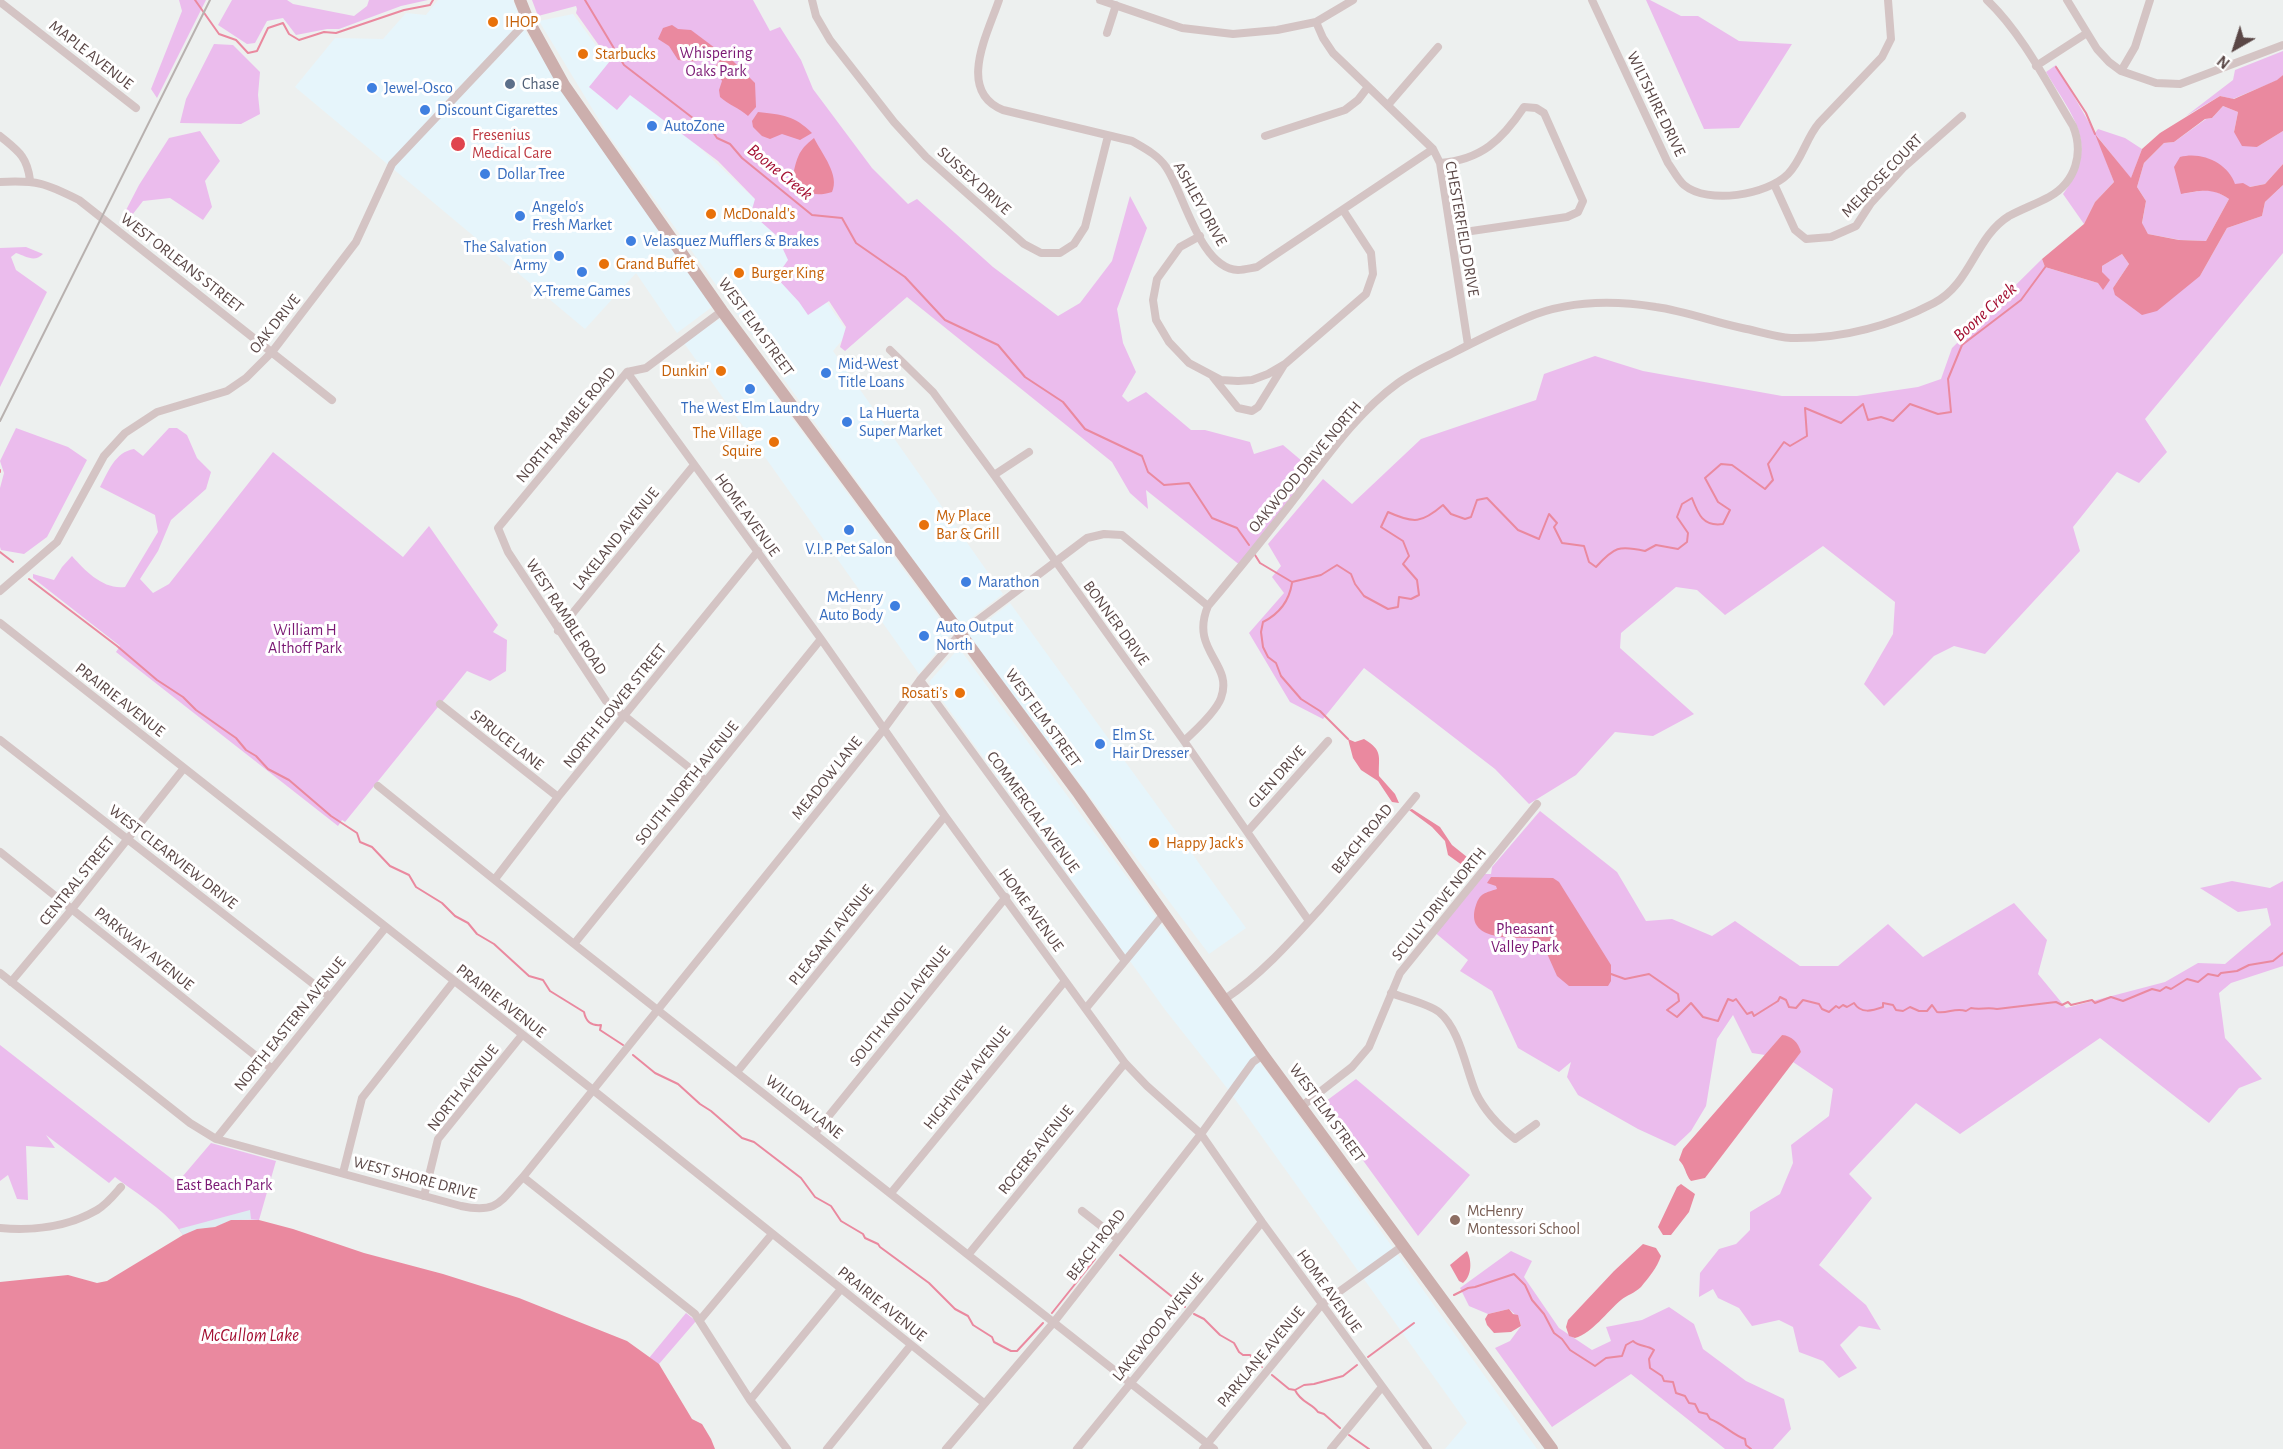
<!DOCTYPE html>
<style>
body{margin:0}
#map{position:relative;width:2283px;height:1449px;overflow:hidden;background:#edf0ef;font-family:"Alegreya Sans",sans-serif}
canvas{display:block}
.north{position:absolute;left:2205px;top:18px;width:60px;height:60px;-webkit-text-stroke:4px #fff;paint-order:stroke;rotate:219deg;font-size:16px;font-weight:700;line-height:24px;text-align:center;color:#5a4746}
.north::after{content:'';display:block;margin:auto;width:21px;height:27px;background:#5a4746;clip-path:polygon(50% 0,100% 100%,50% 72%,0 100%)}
</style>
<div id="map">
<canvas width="2283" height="1449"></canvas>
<div class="north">N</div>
</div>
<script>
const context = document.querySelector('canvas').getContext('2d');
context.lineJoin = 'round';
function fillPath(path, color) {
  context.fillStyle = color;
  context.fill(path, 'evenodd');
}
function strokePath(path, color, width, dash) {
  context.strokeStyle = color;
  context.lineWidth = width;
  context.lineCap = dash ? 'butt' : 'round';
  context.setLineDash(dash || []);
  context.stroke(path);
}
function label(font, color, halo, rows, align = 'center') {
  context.font = font + ' "Alegreya Sans",sans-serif';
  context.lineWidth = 6;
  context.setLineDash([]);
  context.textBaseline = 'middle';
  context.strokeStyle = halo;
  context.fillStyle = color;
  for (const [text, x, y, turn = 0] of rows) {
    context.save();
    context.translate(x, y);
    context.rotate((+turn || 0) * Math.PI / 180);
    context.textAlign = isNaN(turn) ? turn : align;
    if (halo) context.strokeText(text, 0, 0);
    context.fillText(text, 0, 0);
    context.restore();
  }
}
fillPath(new Path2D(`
 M438,0H513L527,34L712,307L677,333L636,273L585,329L295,87L335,38L383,39L406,13L426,15Z
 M573,14L609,63L759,203L848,333L833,351L1003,594L961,626L607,133L539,21Z
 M719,319L951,634L919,674L684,343Z
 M1010,603L1246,928L1209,954L968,636Z
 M959,648L1151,910L1537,1449H1445L1467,1423L1227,1088L1166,1011L929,682Z`), '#e6f5fb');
fillPath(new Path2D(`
 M179,0H206L157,98L151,89L182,11Z
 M232,0H287L293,4L354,16L367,6L369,0H428L401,6L339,29H327L296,35L283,18L267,21L255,43L247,44L218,25Z
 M532,0H753L770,31L780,27L801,60L813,89L872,168L908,204L917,199L993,267L1058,316L1080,303L1112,261L1130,196L1147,228L1117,309L1123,343L1136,372L1122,396L1128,402L1146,392L1191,430H1205L1250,442L1254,454L1283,445L1315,472L1241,566L1146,490L1148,509L1130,493L1112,462L907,297L845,351L840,347L846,327L829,301L808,315L799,302L776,277L788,260L777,236L751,213L755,199L718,161L630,95L617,110L589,87L610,61L576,13L577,9L576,6L538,16Z
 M1646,0H1650L1681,16H1698L1739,41L1792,44L1739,128L1704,129Z
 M214,44L233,45L260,72L258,95L260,114L241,124L180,123L186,99Z
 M2283,51V75L2278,80L2233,99L2220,96L2186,116L2233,80L2235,70Z
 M2056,65L2095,133L2098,129L2125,138L2142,149L2131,179L2097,136L2114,182L2095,202L2084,224L2063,194C2101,144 2073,118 2046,72Z
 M2223,106L2238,112L2234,132L2257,147L2283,131V164L2265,184L2250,187L2235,185L2181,194C2203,190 2210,186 2229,199L2206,241L2180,240L2148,234L2142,224L2146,201L2137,187L2144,163L2164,143L2174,142L2206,119L2212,118Z
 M200,131L220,161L205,181L212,207L203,220L170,198L143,201L129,219L124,214L139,185L169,138Z
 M2283,185V253L2145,419L2167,452L2139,483L2117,472L2073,527L2080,551L1985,654L1954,646L1934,656L1884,706L1864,684L1893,634L1895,602L1823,546L1725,615L1697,590L1676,587L1621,633L1620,648L1694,714L1653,736L1615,732L1576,775L1529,804L1495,769L1364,668L1323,719L1290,702L1249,633L1284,593L1272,577L1281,566L1268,544L1323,479L1352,504L1421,439L1536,400L1544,374L1595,356L1643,371L1782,396H1857L1918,387L1941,379L1952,348L2042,259L2045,267L2098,283L2102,272V266L2122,254L2129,264L2113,288L2200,276L2227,228L2262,216L2265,202Z
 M26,247L43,254C34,263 26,256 16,253L11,257L16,270L47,292L0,387V248Z
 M16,428L68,447L87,460L47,537L24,554L1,550L0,547V488L4,473L0,461Z
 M169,428H177L187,435L197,458L211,472L206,489L171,520L158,551L140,579L153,593L169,584L273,452L403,557L429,526L498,625L493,632L507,640L506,671L490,681L467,671L345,822L342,820L338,826L116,652L120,646L33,578V574L54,580L62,567L72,556C85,571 104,590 125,587L158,532L155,515L100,487C108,472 115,452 134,449L143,456Z
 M1540,811L1617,872L1646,921L1672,919L1712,936L1735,921L1800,966H1838L1888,924L1923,957L2014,903L2047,940L2038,974L2066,1008L2165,982L2198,963L2225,964L2271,925L2267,908L2238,912L2200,888L2232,881L2270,888L2283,881V966L2231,983L2219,993L2225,1038L2262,1079L2239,1088L2209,1123L2100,1038L1960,1134L1916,1103L1849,1174L1872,1198L1819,1265L1866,1305L1881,1330L1859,1326L1840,1345L1857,1368L1839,1378L1823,1361L1799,1352L1793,1327L1779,1320L1752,1326L1739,1308L1718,1298L1713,1289L1699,1297L1700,1273L1719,1249L1736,1244L1750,1230V1212L1780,1194L1793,1163L1791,1145L1829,1116L1833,1089L1793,1062L1801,1052L1782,1035L1765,1055L1752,1053L1733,1015L1717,1039L1706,1106L1691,1131L1675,1146L1638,1129L1578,1095L1567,1077L1571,1062L1559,1072L1518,1048L1492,991L1460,971L1468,960L1433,931L1480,874H1491L1492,867Z
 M0,1045L177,1183L211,1143L276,1161L259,1220C239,1218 235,1220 216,1226C203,1230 197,1229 183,1235C168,1212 137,1194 115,1177L109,1183L46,1135L55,1148L26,1146L28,1200L17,1199L8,1175L0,1181Z
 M1356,1079L1470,1175L1418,1236L1322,1104Z
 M1511,1251L1532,1261L1524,1277L1559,1328L1592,1350L1611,1341L1606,1327L1642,1320L1669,1307L1694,1324L1703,1349L1746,1381L1784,1399L1791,1429L1773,1449H1725L1631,1374L1552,1427L1495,1348L1510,1341L1521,1326L1519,1318L1509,1309L1488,1314L1469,1306L1460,1288Z
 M686,1313L696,1321L659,1364L649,1358Z`), '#ebbced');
fillPath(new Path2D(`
 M250,1210L251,1219C236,1220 230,1221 217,1226C204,1230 197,1229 183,1235L179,1229Z`), '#deecf1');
fillPath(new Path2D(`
 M672,25L678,29L691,30L719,51L713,60C701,61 691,62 678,60L669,46L658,39L663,28Z
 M725,53L755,83L756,107L748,116C739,108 729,105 720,97L719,90L722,81L715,67Z
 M2283,75V131L2257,147L2242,146L2234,132L2238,112L2223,106L2212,118L2205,119L2174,142L2164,143L2144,163L2137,187L2146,201L2142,223L2148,234L2179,240L2206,241L2229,199C2211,187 2201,191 2181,194L2174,167L2180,157C2202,151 2228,163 2235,184L2243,183L2250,187L2265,184L2283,164V185L2265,202L2262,216L2227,228L2200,276L2157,311L2142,315L2115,295L2113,288L2129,264L2122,254L2102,266V272L2110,280L2103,290L2098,283L2045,267L2042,259L2084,224L2095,202L2114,182L2095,134L2131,178L2142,149L2160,133L2220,96L2234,99L2277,80Z
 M758,112C783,115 794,115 812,133L800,140L782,134L770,139L762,136L753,127L752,121Z
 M814,138C822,154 840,175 832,192C813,198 804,192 792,179C797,159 797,151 814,138Z
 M1348,739L1355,742L1364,739C1384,751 1378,757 1379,776L1395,794L1399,803L1392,802L1378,781L1361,770L1353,758Z
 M1412,809L1440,827L1452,845L1472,861L1469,865H1462L1448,855L1445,841L1432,827L1409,810Z
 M1491,877L1553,878L1559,882L1611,965V981L1608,986H1569L1557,976L1545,949L1531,938C1509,938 1464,940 1476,905C1480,893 1485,893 1497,889L1496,886L1487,883Z
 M1782,1035C1792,1036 1798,1042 1801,1052L1705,1178L1691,1181C1685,1174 1686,1167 1679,1160L1683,1149Z
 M1681,1184L1695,1194L1689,1212L1671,1235H1663L1658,1227L1677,1187Z
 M231,1220H259L293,1229L364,1253L443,1274L519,1298L627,1341L659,1364L692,1419L702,1424L711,1439L715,1449H0V1282L68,1275L97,1283L107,1281L183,1235L197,1229L215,1227Z
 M1643,1244L1656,1248L1661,1256C1657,1268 1649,1277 1641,1287C1635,1293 1627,1295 1621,1300C1607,1312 1592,1333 1575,1338L1569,1336L1566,1327L1568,1320L1614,1271Z
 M1467,1251C1472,1260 1472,1276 1463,1283L1459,1281L1450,1265Z
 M1509,1309L1513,1314L1518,1315L1521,1326L1511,1332L1494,1333L1487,1325L1485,1319L1488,1314Z`), '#ea899f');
strokePath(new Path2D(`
 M195,0L219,34L236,40L248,53L257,51L268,28L283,23L289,34L299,40L324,32L336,33L404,10L430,5L433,0
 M585,0L624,65L698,122L709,126L717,138L730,144L742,158L812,215L842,218L856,243L905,277L945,320L998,345L1025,377L1063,402L1085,429L1142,456L1148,472L1164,485L1189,483L1212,518L1237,528L1249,545
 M2056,67L2086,113L2095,134
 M0,470V472
 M0,552L13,562
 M1255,555L1260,563L1292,582L1321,575L1337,565L1351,574L1355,584L1364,596L1388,609L1398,607L1399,597L1411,599L1419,595L1417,580L1403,564L1409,556L1403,541L1381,527L1388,512C1414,524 1422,523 1443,505L1451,514L1465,519L1471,517L1477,500L1487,498L1518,530L1539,539L1549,514L1557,523L1554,527L1562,543L1584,546L1589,562L1596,567C1614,547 1619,545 1645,551L1656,545L1678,549L1687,542L1688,533L1677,517L1682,504L1692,498C1698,514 1703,527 1723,524L1730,510L1718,502L1705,478L1721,464L1732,465L1765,489L1773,480L1768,464L1784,442L1790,446L1807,436L1805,408L1841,423L1863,404L1868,420L1881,417L1893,421L1910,404L1938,414L1951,412L1948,379L1962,345L2021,300L2046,266
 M29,579L117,646L157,680L183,697L196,710L236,738L246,750L256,756L268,769L289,780L331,816L357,833L360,842L372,847L390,866L409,875L416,887L442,903L455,916L468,923L477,934L494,944L529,976L543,980L550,991L584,1012C586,1022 591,1026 601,1025L600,1030L623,1045
 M1292,583C1289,602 1279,614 1263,622L1261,632L1263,647L1268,657L1276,663L1281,676L1301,699L1320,711L1348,739
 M1611,974L1625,979L1649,974L1678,994L1679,1001L1667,1010L1677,1017L1691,1003L1703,1017L1718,1021L1728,999L1733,1001L1736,999L1747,1014L1752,1012L1754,1016L1778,1001L1780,997L1786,1000L1789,1007L1796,1008L1803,1000L1819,1004L1822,1009L1829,1012L1836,1006L1839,1008L1843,1005L1847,1007L1854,1003C1861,1014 1872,1011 1883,1007V1003L1893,1005L1896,1010L1903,1011L1910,1007L1919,1011H1927L1932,1005L1937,1012C1948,1014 1955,1007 1966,1011L1971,1008C1980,1010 1987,1007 1997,1009L2056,1002L2062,1005L2068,1002L2071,1005L2092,1000L2095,1003L2111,997L2123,1001L2152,989L2160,991L2166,987L2171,989L2187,979L2198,982L2208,974L2218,976L2221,973L2237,971L2249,965L2273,961L2283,953
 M633,1055L655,1073L678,1084L700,1104L711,1111L742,1138L754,1142L801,1178L815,1197L831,1206L841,1221L863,1234L865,1238L878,1244L880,1247L929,1283L955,1309L968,1316L973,1325L992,1337L994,1342L1011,1351H1017L1043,1323
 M1120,1255L1185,1307
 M1454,1295L1468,1288L1475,1287L1514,1274L1525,1285L1532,1300L1544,1314L1554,1333L1562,1339L1570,1350L1595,1366L1606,1358L1622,1356L1626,1345L1633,1341C1639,1347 1647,1345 1654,1350L1649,1359L1650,1368L1662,1376L1664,1381L1673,1382L1676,1393L1685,1396L1689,1403L1695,1404L1699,1412L1707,1414L1710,1419C1722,1423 1734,1436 1745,1439L1746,1445L1751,1449
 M1052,1313L1095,1259
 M1194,1314L1204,1319L1220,1335L1234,1343L1239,1352L1243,1355H1250L1262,1367
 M1368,1357L1414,1323
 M1272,1375L1289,1389L1295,1390L1304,1385L1314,1384L1343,1376L1357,1365
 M1295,1390C1301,1403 1312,1403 1318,1412L1324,1414L1340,1428
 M1349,1435L1369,1449`), '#ea899f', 2);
strokePath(new Path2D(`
 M812,0L816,16L830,40L894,122L926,157L1024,244L1041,253H1060L1074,244L1085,227L1108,136
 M999,0C988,33 956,91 1003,110L1132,141C1144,148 1158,155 1166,167C1184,193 1200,269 1238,270C1244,270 1251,268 1257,267L1433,149
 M1100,0L1182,28L1233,34L1277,30L1316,22L1353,0
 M1592,0L1668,163C1673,170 1678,180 1684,185C1708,205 1767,195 1788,174C1802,160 1806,138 1819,123L1882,57L1891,39L1888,0
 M2067,0L2097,49L2109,62L2121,71L2156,83L2180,84L2283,45
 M0,2L136,108
 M1316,22L1323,38L1333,53L1433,149L1440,163L1468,345
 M1107,33L1116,5
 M2036,66L2087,33
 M2121,71L2135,47L2150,0
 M1388,105L1438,47
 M0,136C18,151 27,156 30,180
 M1265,136L1345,110L1358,100L1368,87
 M1440,163C1481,160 1502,140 1524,107L1536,108L1544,113L1583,201L1578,212L1567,217L1451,234
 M0,182C37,180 45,183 79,200L332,400
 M1774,184L1795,230L1806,239L1831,237L1856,226L1871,203L1903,168L1962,116
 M1200,236L1180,247L1157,279L1153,300L1156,320L1169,342L1189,363L1221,380L1238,381L1252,380L1268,374L1285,364L1366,294L1373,274L1371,253L1343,210
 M890,350L933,392L994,475L1184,741L1309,921
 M627,372L821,639L945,816L1125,1063L1147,1086L1201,1134L1262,1222L1428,1449
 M1213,377L1238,408L1252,411L1258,407L1284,365
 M994,475L1029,452
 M0,591L57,542L104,456L125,433L157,412L227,391L246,378L272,352L356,242L392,164L528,20
 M0,623L593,1090L984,1403
 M558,631L694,465
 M920,680L1125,961
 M440,704L558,797
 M0,740L329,996
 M1184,741C1195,731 1216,712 1221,698C1234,663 1189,651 1208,606C1239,569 1269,532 1298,494C1328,455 1358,412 1398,383C1415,371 1432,363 1451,354C1476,341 1500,329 1526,318C1566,301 1613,300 1656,307C1685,311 1713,322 1742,328C1758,331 1775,337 1791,338C1841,339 1890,326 1934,303C1971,284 1975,237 2009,216C2022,209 2036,204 2049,197C2076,182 2084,153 2073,126C2048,85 2022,33 1987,0
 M706,781L606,701L508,552L498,528L627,372L646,368L722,311
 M378,786L574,944L1214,1449
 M1248,831L1328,741
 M0,852L271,1068
 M495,879L558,797L758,551
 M574,944L821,639
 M0,973L190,1123L216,1139L461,1206C497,1214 500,1202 523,1177L884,729L920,680L961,633L1087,538L1104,534L1122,535L1208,606
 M11,982L72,909L184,768
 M1391,993C1404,998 1429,1004 1439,1012C1460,1029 1466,1070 1476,1093C1485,1112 1499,1126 1515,1139L1536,1124
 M1225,999C1262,974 1291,941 1321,908C1353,871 1385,834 1416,796
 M1087,1007L1163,915
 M737,1072L945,816
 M1302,1106L1352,1067L1369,1047L1400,973L1537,804
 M815,1133L1006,897
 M216,1139L386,927
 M343,1173L362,1098L454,981
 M523,1177L695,1314L750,1400L787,1449
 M891,1193L1065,981
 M424,1196L438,1139L522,1035
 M1082,1211L1118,1239
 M0,1228C32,1231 68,1227 97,1210C107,1204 114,1195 121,1187
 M968,1255L1125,1063
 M700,1320L772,1234
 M750,1400L841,1289
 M827,1449L911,1345
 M946,1449L1054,1322L1201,1134L1253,1062L1263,1055
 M1077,1449L1262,1222
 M1203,1449L1322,1304L1404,1245
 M1331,1449L1382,1387`), '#d4c4c4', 8);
strokePath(new Path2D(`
 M520,0L528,20L564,85L722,311L1079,794L1263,1055L1552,1449`), '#ccafad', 12);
strokePath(new Path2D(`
 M0,421L210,0`), '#b8b1af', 2);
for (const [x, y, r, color] of [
 [493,22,6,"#e8710a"],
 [583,54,6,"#e8710a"],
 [510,84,6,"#5c6f8a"],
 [372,88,6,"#3f7fe0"],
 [425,110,6,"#3f7fe0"],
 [652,126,6,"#3f7fe0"],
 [458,144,8,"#e0444e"],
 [485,174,6,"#3f7fe0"],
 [711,214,6,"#e8710a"],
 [520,216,6,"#3f7fe0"],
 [631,241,6,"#3f7fe0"],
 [559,256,6,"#3f7fe0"],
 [604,264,6,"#e8710a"],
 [582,272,6,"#3f7fe0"],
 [739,273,6,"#e8710a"],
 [721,371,6,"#e8710a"],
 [826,373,6,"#3f7fe0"],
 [750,389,6,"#3f7fe0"],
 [847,422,6,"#3f7fe0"],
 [774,442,6,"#e8710a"],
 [924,525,6,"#e8710a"],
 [849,530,6,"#3f7fe0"],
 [966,582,6,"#3f7fe0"],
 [895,606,6,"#3f7fe0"],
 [924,636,6,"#3f7fe0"],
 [960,693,6,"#e8710a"],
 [1100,744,6,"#3f7fe0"],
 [1154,843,6,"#e8710a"],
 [1455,1220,6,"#8d6e63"]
]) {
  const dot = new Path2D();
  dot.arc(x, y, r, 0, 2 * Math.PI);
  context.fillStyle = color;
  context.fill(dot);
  strokePath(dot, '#fff', 2);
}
label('16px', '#c56008', '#fff', [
 ["IHOP",505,22],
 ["Starbucks",595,54],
 ["McDonald's",723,214],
 ["Grand Buffet",616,264],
 ["Burger King",751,273],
 ["Dunkin'",709,371,"right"],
 ["The Village",762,433,"right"],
 ["Squire",762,451,"right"],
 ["My Place",936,516],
 ["Bar & Grill",936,534],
 ["Rosati's",948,693,"right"],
 ["Happy Jack's",1166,843]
], 'left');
label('16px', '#7a1873', '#fff', [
 ["Whispering",716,53],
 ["Oaks Park",716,71],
 ["William H",305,630],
 ["Althoff Park",305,648],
 ["Pheasant",1525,929],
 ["Valley Park",1525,947],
 ["East Beach Park",224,1185]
]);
label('16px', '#5a4746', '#fff', [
 ["MAPLE AVENUE",91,55,38],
 ["WILTSHIRE DRIVE",1656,104,64],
 ["MELROSE COURT",1882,176,-46],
 ["SUSSEX DRIVE",974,181,42],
 ["ASHLEY DRIVE",1200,204,61],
 ["CHESTERFIELD DRIVE",1462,229,80],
 ["WEST ORLEANS STREET",182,263,38],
 ["OAK DRIVE",275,324,-51],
 ["WEST ELM STREET",756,327,54],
 ["NORTH RAMBLE ROAD",566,425,-50],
 ["OAKWOOD DRIVE NORTH",1305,467,-50],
 ["HOME AVENUE",747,515,54],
 ["LAKELAND AVENUE",616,539,-51],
 ["WEST RAMBLE ROAD",566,617,57],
 ["BONNER DRIVE",1116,623,54],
 ["PRAIRIE AVENUE",120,700,38],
 ["NORTH FLOWER STREET",615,706,-51],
 ["WEST ELM STREET",1043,718,54],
 ["SPRUCE LANE",507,740,38],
 ["GLEN DRIVE",1277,777,-48],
 ["MEADOW LANE",827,778,-51],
 ["SOUTH NORTH AVENUE",687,783,-51],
 ["COMMERCIAL AVENUE",1033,812,54],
 ["BEACH ROAD",1362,839,-50],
 ["WEST CLEARVIEW DRIVE",173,857,38],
 ["CENTRAL STREET",77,881,-51],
 ["SCULLY DRIVE NORTH",1439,904,-51],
 ["HOME AVENUE",1031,910,54],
 ["PLEASANT AVENUE",831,935,-51],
 ["PARKWAY AVENUE",144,949,39],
 ["PRAIRIE AVENUE",501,1001,38],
 ["SOUTH KNOLL AVENUE",900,1006,-51],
 ["NORTH EASTERN AVENUE",290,1024,-51],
 ["HIGHVIEW AVENUE",967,1078,-51],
 ["NORTH AVENUE",463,1088,-52],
 ["WILLOW LANE",804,1107,38],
 ["WEST ELM STREET",1327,1113,54],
 ["ROGERS AVENUE",1036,1150,-51],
 ["WEST SHORE DRIVE",415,1178,15],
 ["BEACH ROAD",1096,1245,-52],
 ["HOME AVENUE",1329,1291,54],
 ["PRAIRIE AVENUE",882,1304,39],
 ["LAKEWOOD AVENUE",1158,1327,-51],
 ["PARKLANE AVENUE",1261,1357,-50]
]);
label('16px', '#4e5e75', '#fff', [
 ["Chase",522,84]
], 'left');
label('16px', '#366cbe', '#fff', [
 ["Jewel-Osco",384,88],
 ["Discount Cigarettes",437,110],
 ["AutoZone",664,126],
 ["Dollar Tree",497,174],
 ["Angelo's",532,207],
 ["Fresh Market",532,225],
 ["Velasquez Mufflers & Brakes",643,241],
 ["The Salvation",547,247,"right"],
 ["Army",547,265,"right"],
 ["X-Treme Games",582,291,"center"],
 ["Mid-West",838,364],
 ["Title Loans",838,382],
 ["The West Elm Laundry",750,408,"center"],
 ["La Huerta",859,413],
 ["Super Market",859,431],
 ["V.I.P. Pet Salon",849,549,"center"],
 ["Marathon",978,582],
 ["McHenry",883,597,"right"],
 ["Auto Body",883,615,"right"],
 ["Auto Output",936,627],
 ["North",936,645],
 ["Elm St.",1112,735],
 ["Hair Dresser",1112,753]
], 'left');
label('16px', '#be3a42', '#fff', [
 ["Fresenius",472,135],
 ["Medical Care",472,153]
], 'left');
label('16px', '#785e54', '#fff', [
 ["McHenry",1467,1211],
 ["Montessori School",1467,1229]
], 'left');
label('italic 18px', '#a40f31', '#fff', [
 ["Boone Creek",780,172,39],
 ["Boone Creek",1985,312,-42],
 ["McCullom Lake",250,1336]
]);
</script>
